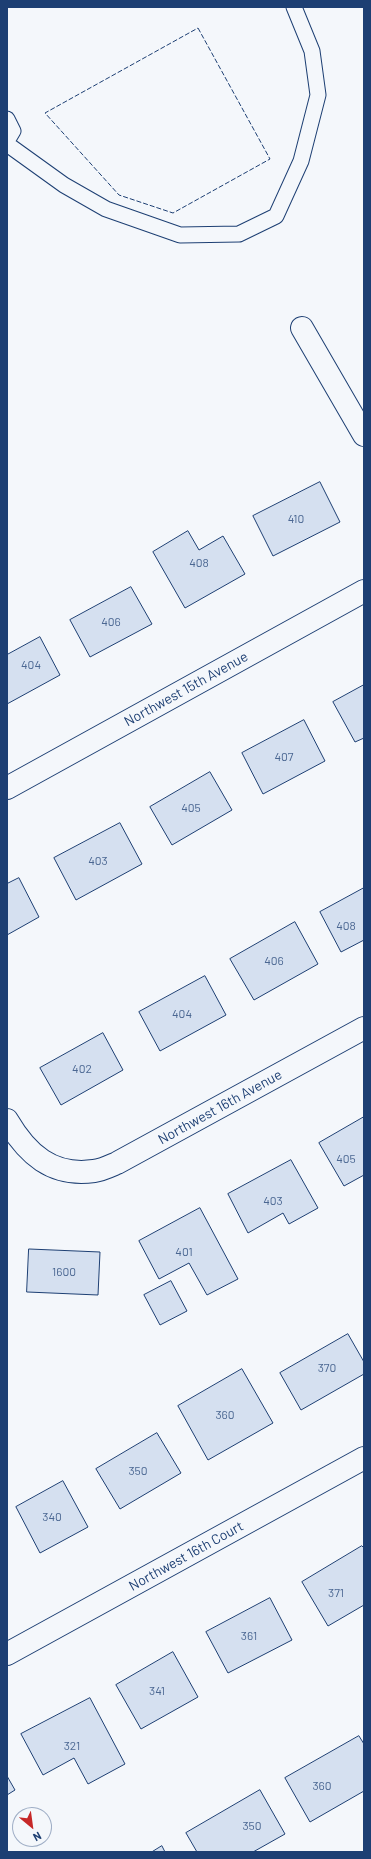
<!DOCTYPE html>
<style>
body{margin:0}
#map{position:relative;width:371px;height:1859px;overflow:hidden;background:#f4f7fb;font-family:Barlow,sans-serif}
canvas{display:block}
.frame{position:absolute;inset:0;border:8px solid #1d3f73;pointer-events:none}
.north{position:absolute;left:12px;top:1807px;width:40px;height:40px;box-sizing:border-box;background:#f4f7fb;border:1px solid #9eadc5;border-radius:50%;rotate:151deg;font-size:11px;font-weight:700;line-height:16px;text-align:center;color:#1d3f73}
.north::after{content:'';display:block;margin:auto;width:14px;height:18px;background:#c62828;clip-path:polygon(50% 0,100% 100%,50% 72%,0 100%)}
</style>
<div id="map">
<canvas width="371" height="1859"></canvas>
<div class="frame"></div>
<div class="north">N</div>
</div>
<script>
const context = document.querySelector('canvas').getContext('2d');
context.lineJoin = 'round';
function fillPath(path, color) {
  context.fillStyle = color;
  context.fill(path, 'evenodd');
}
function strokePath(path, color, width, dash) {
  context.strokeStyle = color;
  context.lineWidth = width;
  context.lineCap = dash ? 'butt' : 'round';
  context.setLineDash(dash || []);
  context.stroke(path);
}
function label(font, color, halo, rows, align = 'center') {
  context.font = font + ' Barlow,sans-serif';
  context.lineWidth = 3;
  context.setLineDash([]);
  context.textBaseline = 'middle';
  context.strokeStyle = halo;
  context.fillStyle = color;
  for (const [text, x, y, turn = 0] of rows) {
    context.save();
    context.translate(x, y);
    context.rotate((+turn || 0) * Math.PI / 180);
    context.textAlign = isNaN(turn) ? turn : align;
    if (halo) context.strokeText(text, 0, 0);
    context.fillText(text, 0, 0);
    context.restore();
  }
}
const building = new Path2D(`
 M320,482L340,522L273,556L253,516Z
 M188,531L199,550L223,536L245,574L185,608L153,552Z
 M131,587L152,624L90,657L70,620Z
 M40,637L60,675L7,704V655Z
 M364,685V738L355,742L333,702Z
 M304,720L325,761L263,794L242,753Z
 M210,772L232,810L172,845L150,807Z
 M120,823L142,864L76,900L54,858Z
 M19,878L39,917L7,935V884Z
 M364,888V940L341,952L320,912Z
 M295,922L318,964L254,1000L230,959Z
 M205,976L226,1015L160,1051L139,1012Z
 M103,1033L123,1070L61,1105L40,1068Z
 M364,1117V1175L344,1186L319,1143Z
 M291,1160L318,1208L289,1224L283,1213L248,1233L228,1194Z
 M200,1208L238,1279L207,1295L189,1263L159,1279L139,1241Z
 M29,1249L100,1252L98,1295L27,1292Z
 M171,1281L187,1311L160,1325L144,1295Z
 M348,1334L364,1362V1374L301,1410L280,1373Z
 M242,1369L273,1423L208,1460L178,1406Z
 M157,1433L181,1473L120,1509L96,1469Z
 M63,1481L88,1527L40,1553L16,1507Z
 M362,1546L364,1548V1605L328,1626L302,1582Z
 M270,1598L292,1640L228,1673L206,1632Z
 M173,1652L198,1697L141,1729L116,1685Z
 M90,1698L125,1764L88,1784L74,1758L43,1775L21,1734Z
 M359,1736L364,1744V1791L310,1822L285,1778Z
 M7,1776L15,1790L7,1795Z
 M260,1790L285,1834L253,1852H197L186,1833Z
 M162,1846L165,1852H152Z`);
fillPath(building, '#d5e0f0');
strokePath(building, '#1d3f73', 1);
const lane = new Path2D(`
 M7,119L13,131L7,141
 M7,144L64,185L106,209L180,235L239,234L276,216L301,161L318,95L312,51L294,7`);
const street = new Path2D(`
 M302,328L364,435
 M7,788L364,591
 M7,1120C27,1154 52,1177 94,1171C102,1170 110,1166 117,1163L364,1028
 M7,1654L364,1458`);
strokePath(lane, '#1d3f73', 17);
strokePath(street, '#1d3f73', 24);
strokePath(lane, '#f4f7fb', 15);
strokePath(street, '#f4f7fb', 22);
strokePath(new Path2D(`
 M198,28L270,159L173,213L119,195L45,113Z`), '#1d3f73', 1, [5, 2]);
label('12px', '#4b6792', null, [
 ["410",296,519],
 ["408",199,563],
 ["406",111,622],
 ["404",31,665],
 ["407",284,757],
 ["405",191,808],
 ["403",98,861],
 ["408",346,926],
 ["406",274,961],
 ["404",182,1014],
 ["402",82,1069],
 ["405",346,1159],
 ["403",273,1201],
 ["401",184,1252],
 ["1600",64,1272],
 ["370",327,1368],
 ["360",225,1415],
 ["350",138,1471],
 ["340",52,1517],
 ["371",336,1593],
 ["361",249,1636],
 ["341",157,1691],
 ["321",72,1746],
 ["360",322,1786],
 ["350",252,1826]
]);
label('14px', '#1d3f73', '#f4f7fb', [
 ["Northwest 15th Avenue",186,689,-29],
 ["Northwest 16th Avenue",220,1107,-29],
 ["Northwest 16th Court",186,1556,-29]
]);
</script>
